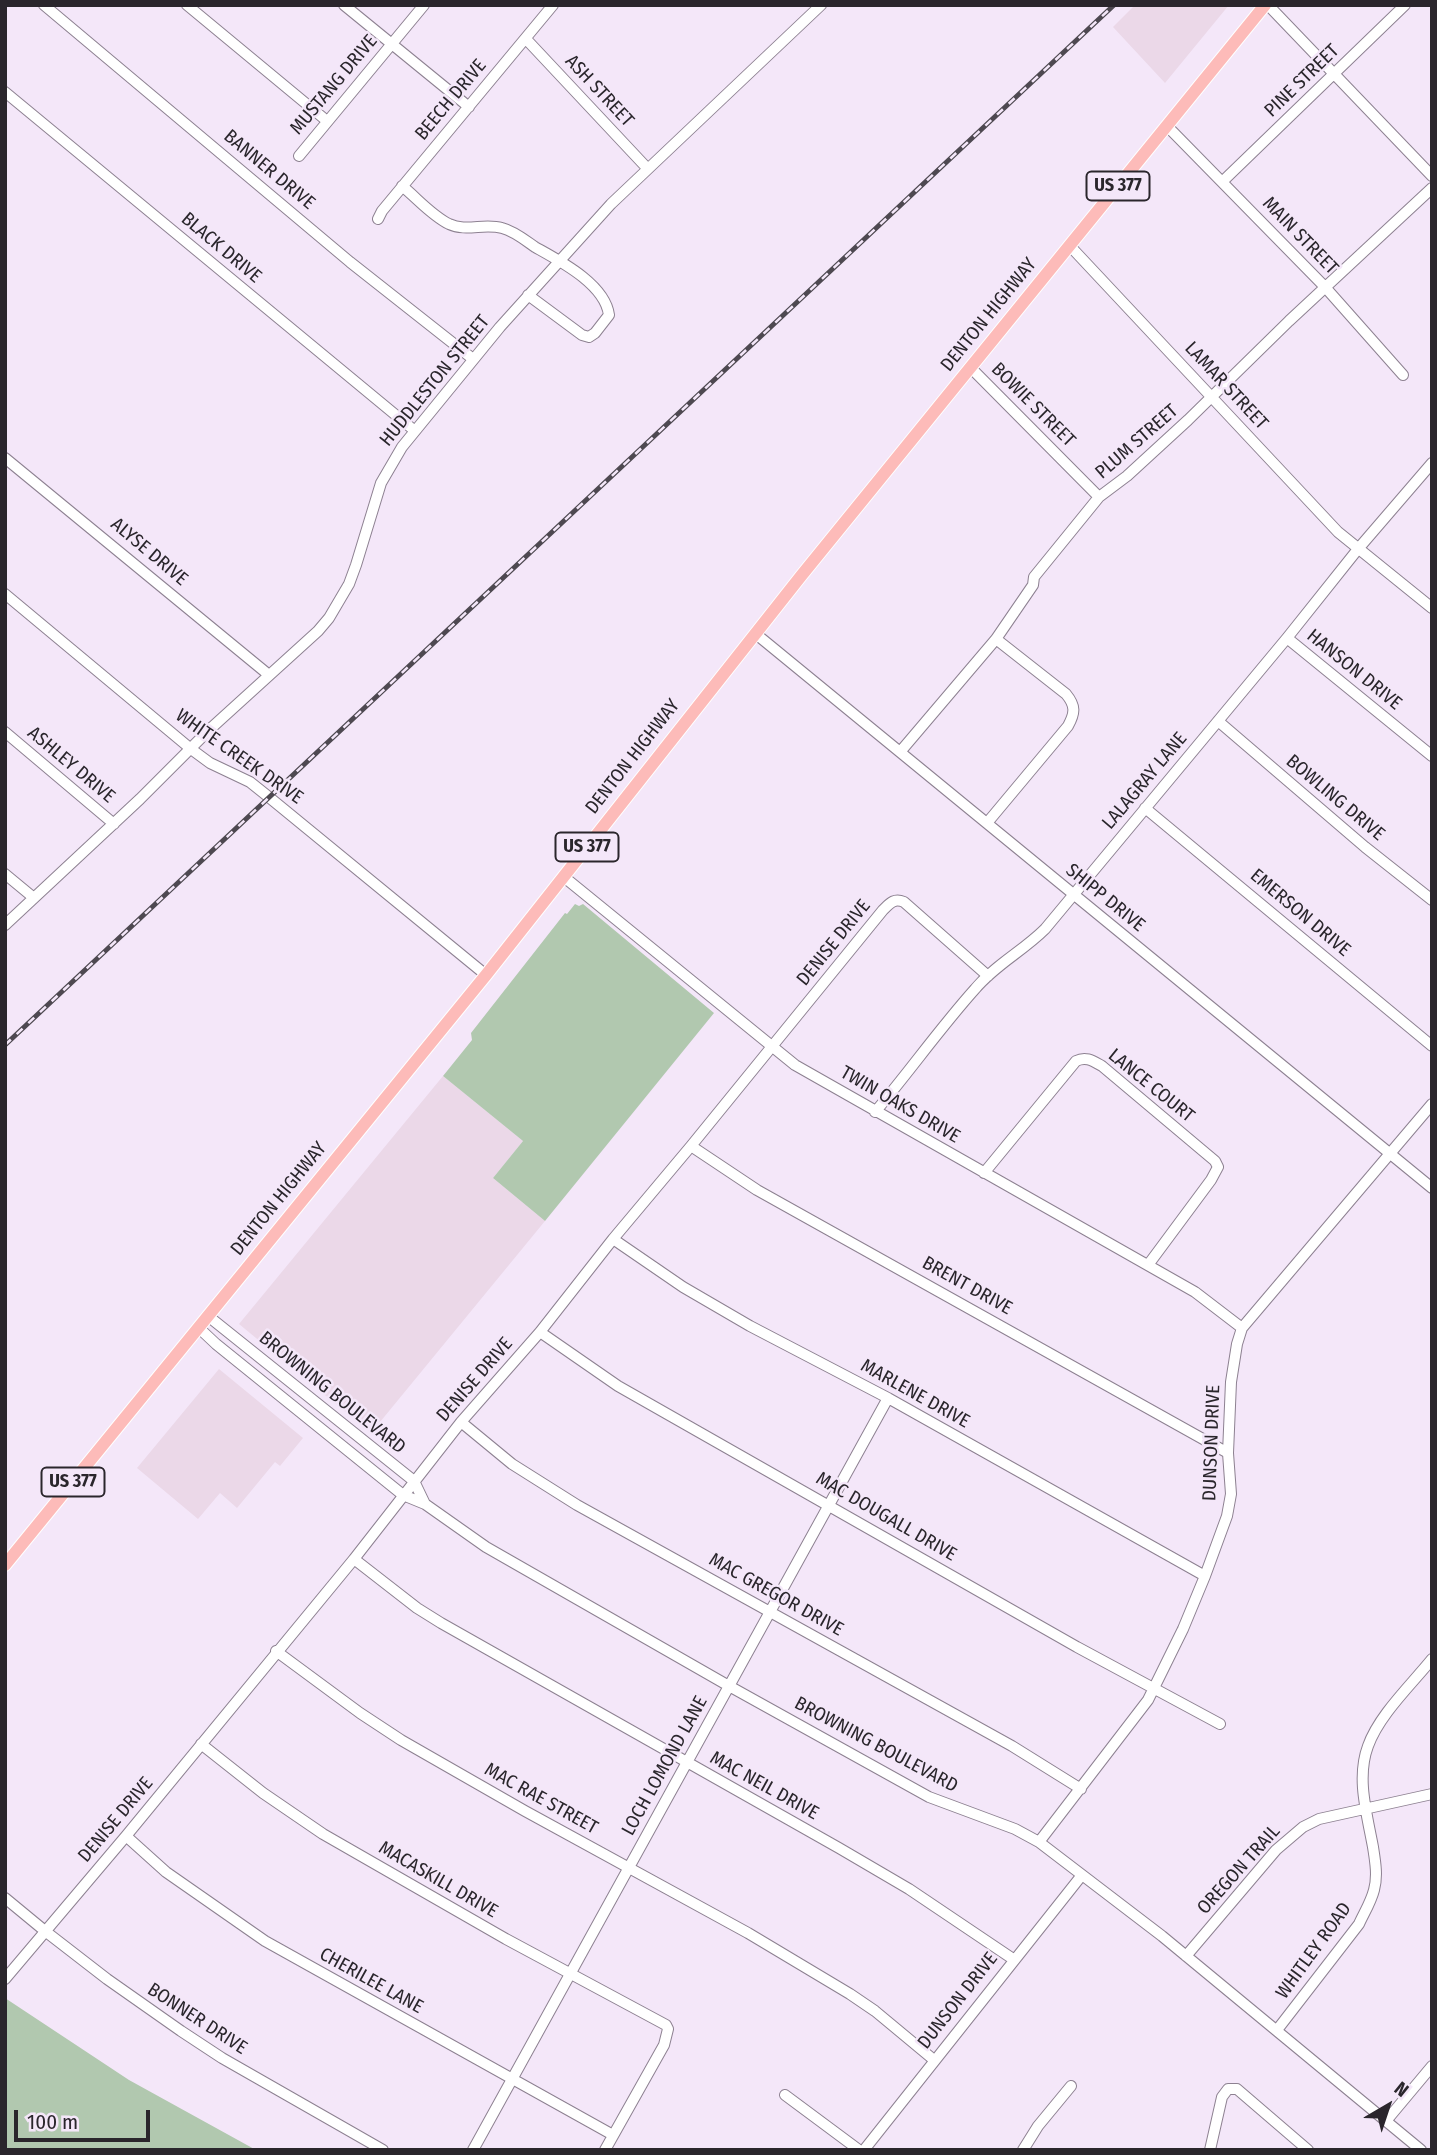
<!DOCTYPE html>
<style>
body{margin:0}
#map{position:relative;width:1437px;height:2155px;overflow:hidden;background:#f4e7f9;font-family:"Fira Sans Condensed",sans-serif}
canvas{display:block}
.frame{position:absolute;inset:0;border:7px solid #2a262c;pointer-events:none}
.north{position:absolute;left:1353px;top:2071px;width:70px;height:70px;-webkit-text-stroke:5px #f4e7f9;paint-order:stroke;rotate:39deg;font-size:19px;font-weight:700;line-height:28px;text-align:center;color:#2a262c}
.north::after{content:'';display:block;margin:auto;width:24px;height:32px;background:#2a262c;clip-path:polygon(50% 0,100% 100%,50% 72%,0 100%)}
.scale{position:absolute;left:14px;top:2110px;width:136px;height:32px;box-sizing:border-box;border:4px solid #2a262c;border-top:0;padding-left:9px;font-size:21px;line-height:24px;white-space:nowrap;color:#2a262c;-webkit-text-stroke:5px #f4e7f9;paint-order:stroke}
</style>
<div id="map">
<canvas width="1437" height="2155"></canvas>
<div class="frame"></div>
<div class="north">N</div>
<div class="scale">100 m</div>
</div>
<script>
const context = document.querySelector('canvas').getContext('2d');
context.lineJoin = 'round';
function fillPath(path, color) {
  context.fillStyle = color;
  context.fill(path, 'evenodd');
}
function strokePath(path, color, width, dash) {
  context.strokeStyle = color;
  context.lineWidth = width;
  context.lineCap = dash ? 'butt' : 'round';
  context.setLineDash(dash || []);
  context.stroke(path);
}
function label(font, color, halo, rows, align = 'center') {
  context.font = font + ' "Fira Sans Condensed",sans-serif';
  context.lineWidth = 5;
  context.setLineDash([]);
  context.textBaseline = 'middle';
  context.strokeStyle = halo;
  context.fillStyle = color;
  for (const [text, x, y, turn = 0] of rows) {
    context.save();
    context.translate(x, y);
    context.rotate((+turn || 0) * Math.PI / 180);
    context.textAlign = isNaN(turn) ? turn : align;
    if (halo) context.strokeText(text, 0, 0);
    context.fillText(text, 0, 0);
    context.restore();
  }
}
fillPath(new Path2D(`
 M1135,5H1229L1165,83L1113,27Z
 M443,1076L523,1141L493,1178L545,1221L371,1433L239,1324Z
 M219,1369L303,1438L280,1466L275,1462L237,1508L220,1493L198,1519L137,1468Z`), '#ebd8e8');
fillPath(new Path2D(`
 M575,904L579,906L583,904L714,1013L545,1221L493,1178L523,1141L443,1076L472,1040L471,1033L565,913L567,914Z
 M5,1998L129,2080L256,2150H5Z`), '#b1c8af');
const minor = new Path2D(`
 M44,5L350,262L473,359
 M187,5L327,121
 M344,5L469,107
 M1268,5L1432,176
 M526,39L647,168
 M5,92L415,431
 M1167,126L1325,287L1403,375
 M299,156L424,5
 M1223,181L1405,5
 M402,186C417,198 431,215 449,224C466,232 484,223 502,228C514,231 525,240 535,247C560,261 605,284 609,315L595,333L589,337L582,335L528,295
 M378,219L382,211L553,5
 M1070,246L1338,532L1432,608
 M971,368L1099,497
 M5,458L269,675
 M5,594L191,749L210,763L250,782L270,798L486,975
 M756,634L1432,1188
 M1287,638L1432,756
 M1218,721L1365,847L1432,900
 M5,732L114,824
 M900,752L996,639L1033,585L1034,577L1099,497L1127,476L1188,420L1289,321L1432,188
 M1145,808L1432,1046
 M987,823L1068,726C1075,713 1076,706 1066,694L996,639
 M5,874L34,898
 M564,877L795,1065L1195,1292L1242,1328
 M5,925L140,799L209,730L318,631L329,618L349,584L356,565L381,483L402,447L500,327L611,204L821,5
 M875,1112C909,1072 940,1028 975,989C995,965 1023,951 1045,929L1287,638L1358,549L1432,463
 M691,1146L757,1190L1228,1453
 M984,1173L1076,1061C1086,1056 1093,1061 1102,1066L1215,1161L1218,1167L1211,1180L1148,1265
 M613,1239L683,1287L750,1326L888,1398L1205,1576
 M208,1316L414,1481L425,1504
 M199,1328L216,1344L403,1495L425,1504L486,1547L729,1686L929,1797L1015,1829L1039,1842L1162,1936L1421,2150
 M540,1332L618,1386L1077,1647L1220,1724
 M461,1422L512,1464L577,1505L1012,1746L1081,1789
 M354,1559L417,1608L441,1623L839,1848L909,1889L1013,1959
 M276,1651L360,1713L401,1740L525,1811L748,1933L850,1994L875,2011L934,2060
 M201,1744L263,1793L323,1834L506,1939L666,2025L668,2029L664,2045L605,2150
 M126,1836L166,1872L265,1941L613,2135
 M1039,1842L1148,1700L1183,1629L1205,1576L1227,1516L1231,1494L1228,1453L1231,1382L1237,1344L1242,1328L1432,1104
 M5,1898L45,1931L107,1979L181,2031L222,2058L383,2150
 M1186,1956L1276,1850L1303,1827L1319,1819L1432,1794
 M5,1979L126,1836L354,1559L461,1422L540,1332L613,1239L691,1146L883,910C890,903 894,898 904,902L988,976
 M1277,2030L1359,1924C1364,1913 1371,1902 1374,1890C1378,1876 1375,1860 1373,1847C1367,1814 1356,1778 1368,1746C1379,1715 1411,1685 1432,1659
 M785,2095L859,2150
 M1386,2121L1432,2066
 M473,2150L888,1398
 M864,2150L1082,1875
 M1023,2150L1038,2126L1071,2086
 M1210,2150L1222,2097L1228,2089H1237L1308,2150`);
const major = new Path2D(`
 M5,1565L486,975L801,576L1265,5`);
strokePath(minor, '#8d8191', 12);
strokePath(major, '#fff', 14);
strokePath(minor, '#fff', 10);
strokePath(major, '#fdbbb9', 12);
const rail = new Path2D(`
 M5,1045L1114,5`);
strokePath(rail, '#4e4951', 5);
strokePath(rail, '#f4e7f9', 2.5, [8]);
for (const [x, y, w] of [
 [1118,186,63],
 [587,847,63],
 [73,1482,63]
]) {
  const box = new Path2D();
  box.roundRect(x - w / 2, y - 14.5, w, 29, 5);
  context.fillStyle = '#f4e7f9';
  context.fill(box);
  strokePath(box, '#2a262c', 2);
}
label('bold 18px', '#2a262c', null, [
 ["US 377",1118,186],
 ["US 377",587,847],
 ["US 377",73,1482]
]);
label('19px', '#2a262c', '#f4e7f9', [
 ["PINE STREET",1302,81,-44],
 ["MUSTANG DRIVE",334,85,-50],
 ["ASH STREET",599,91,47],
 ["BEECH DRIVE",451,100,-50],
 ["BANNER DRIVE",269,170,40],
 ["MAIN STREET",1300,236,46],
 ["BLACK DRIVE",221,248,40],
 ["DENTON HIGHWAY",989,315,-51],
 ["HUDDLESTON STREET",435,381,-51],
 ["LAMAR STREET",1226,386,47],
 ["BOWIE STREET",1033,405,45],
 ["PLUM STREET",1137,442,-41],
 ["ALYSE DRIVE",149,552,40],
 ["HANSON DRIVE",1354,670,39],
 ["WHITE CREEK DRIVE",239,757,35],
 ["DENTON HIGHWAY",633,757,-52],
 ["ASHLEY DRIVE",71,765,40],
 ["LALAGRAY LANE",1145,781,-50],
 ["BOWLING DRIVE",1335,798,40],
 ["SHIPP DRIVE",1105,898,39],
 ["EMERSON DRIVE",1300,913,40],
 ["DENISE DRIVE",834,943,-51],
 ["LANCE COURT",1151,1086,39],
 ["TWIN OAKS DRIVE",900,1105,30],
 ["DENTON HIGHWAY",279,1199,-51],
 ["BRENT DRIVE",967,1286,29],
 ["DENISE DRIVE",475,1380,-49],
 ["BROWNING BOULEVARD",332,1393,39],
 ["MARLENE DRIVE",915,1394,29],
 ["DUNSON DRIVE",1212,1443,-88],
 ["MAC DOUGALL DRIVE",886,1517,30],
 ["MAC GREGOR DRIVE",776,1595,29],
 ["BROWNING BOULEVARD",876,1745,28],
 ["LOCH LOMOND LANE",665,1766,-61],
 ["MAC NEIL DRIVE",764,1786,29],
 ["MAC RAE STREET",541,1799,29],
 ["DENISE DRIVE",116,1820,-50],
 ["OREGON TRAIL",1239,1870,-48],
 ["MACASKILL DRIVE",438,1880,30],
 ["WHITLEY ROAD",1314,1951,-54],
 ["CHERILEE LANE",371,1981,29],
 ["DUNSON DRIVE",958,2001,-52],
 ["BONNER DRIVE",197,2019,33]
]);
</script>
